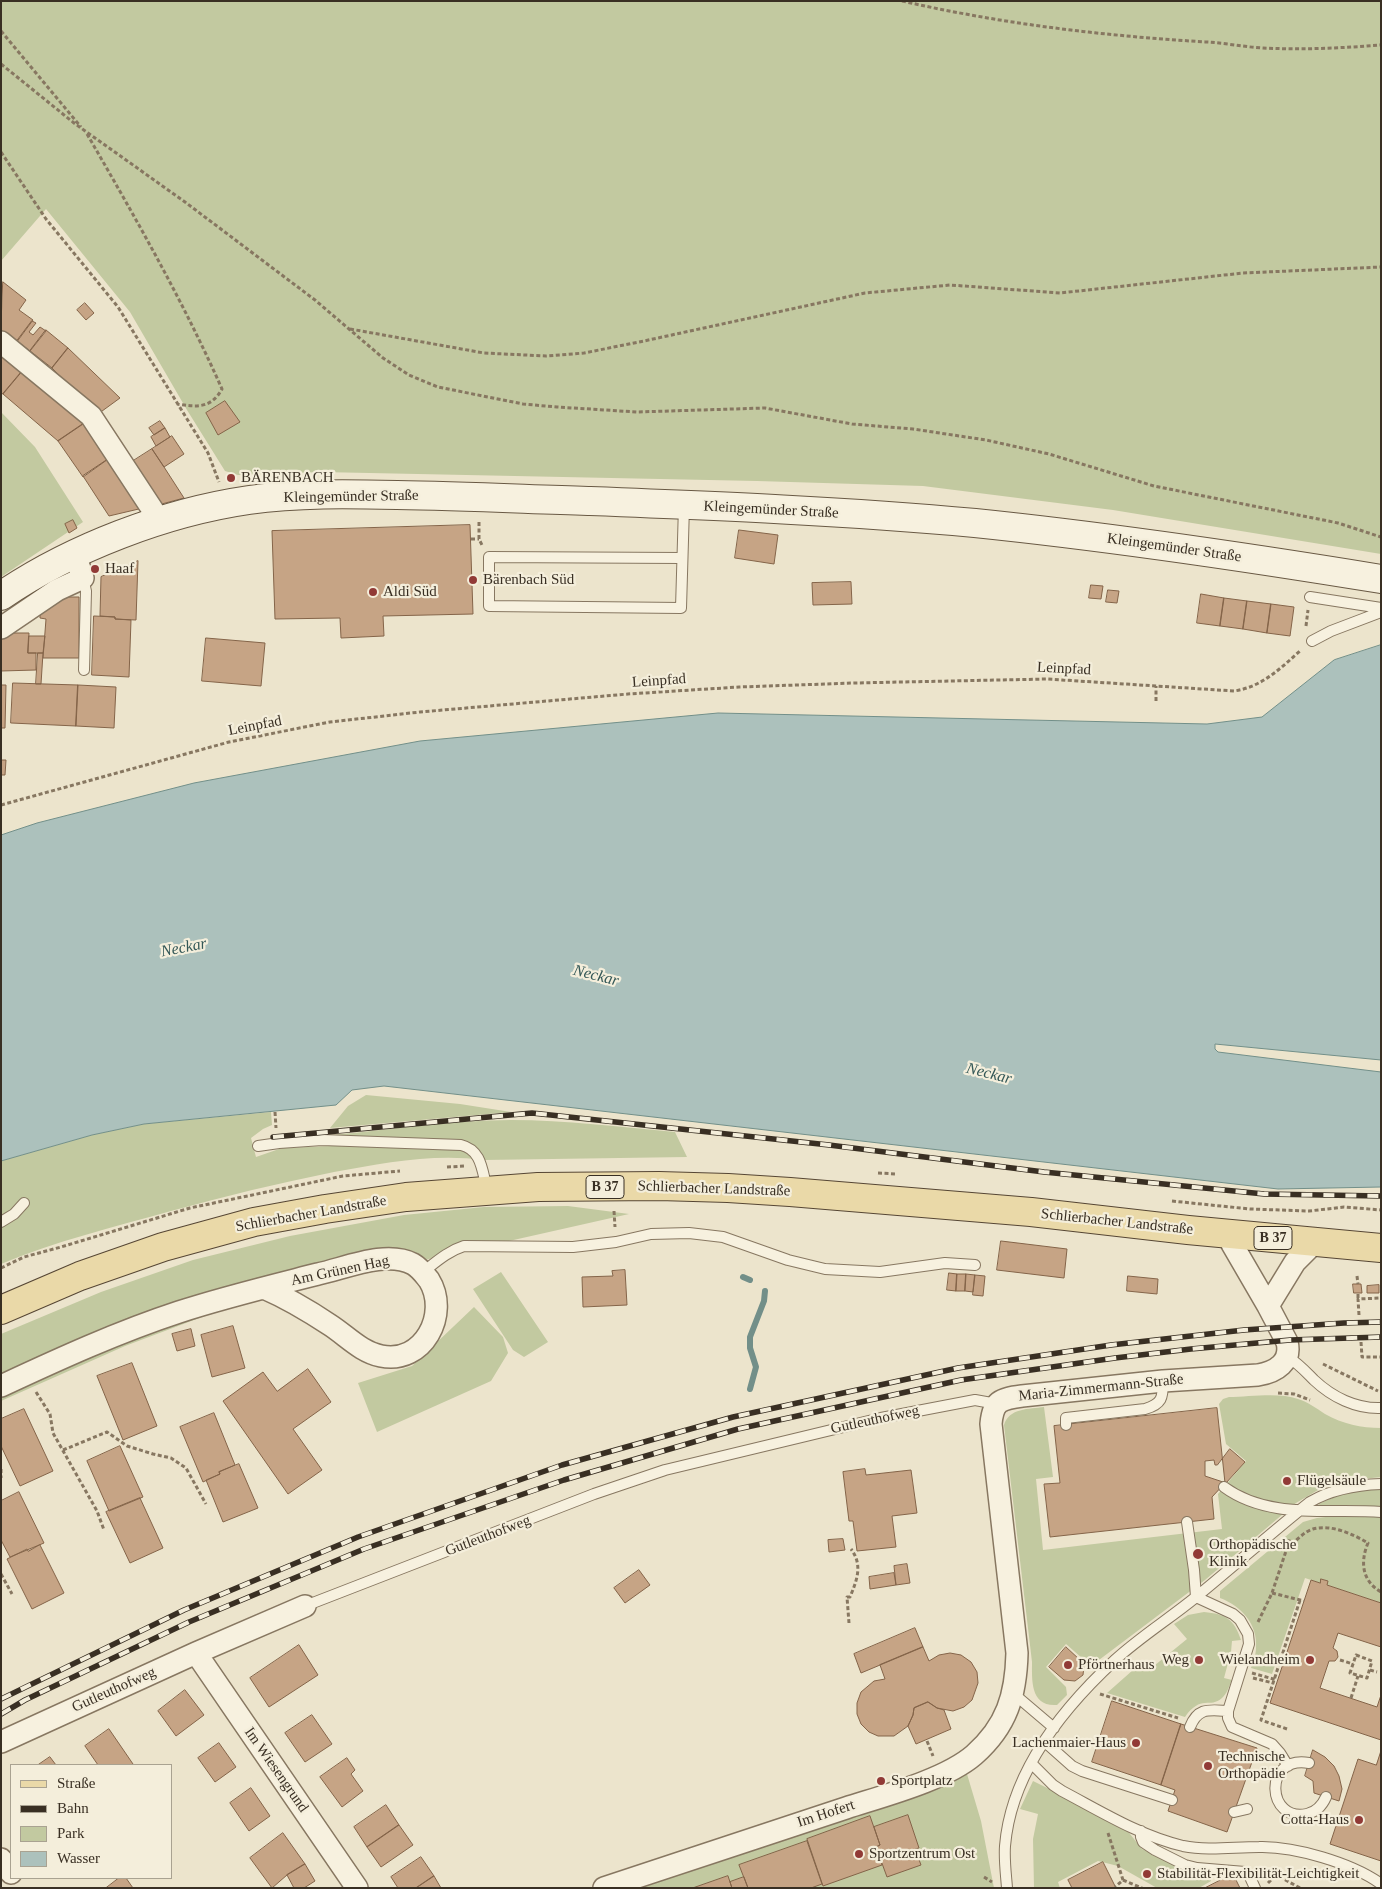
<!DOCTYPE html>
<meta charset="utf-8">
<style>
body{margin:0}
#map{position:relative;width:1382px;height:1889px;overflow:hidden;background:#ece4cc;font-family:"Times New Roman",serif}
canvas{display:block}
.frame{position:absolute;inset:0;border:2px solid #392f23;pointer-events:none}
.legend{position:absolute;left:10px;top:1764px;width:162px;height:115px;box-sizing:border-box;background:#f4eedb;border:1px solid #a9a291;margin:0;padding:6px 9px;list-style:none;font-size:15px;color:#392f23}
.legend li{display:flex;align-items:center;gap:10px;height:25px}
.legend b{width:25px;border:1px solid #a9a291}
</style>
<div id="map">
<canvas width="1382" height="1889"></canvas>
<div class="frame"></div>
<ul class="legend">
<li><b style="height:6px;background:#ead9a8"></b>Straße</li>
<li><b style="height:6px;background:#392f23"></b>Bahn</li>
<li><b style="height:14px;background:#c2c9a0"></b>Park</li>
<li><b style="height:14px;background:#acc1bc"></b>Wasser</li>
</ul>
</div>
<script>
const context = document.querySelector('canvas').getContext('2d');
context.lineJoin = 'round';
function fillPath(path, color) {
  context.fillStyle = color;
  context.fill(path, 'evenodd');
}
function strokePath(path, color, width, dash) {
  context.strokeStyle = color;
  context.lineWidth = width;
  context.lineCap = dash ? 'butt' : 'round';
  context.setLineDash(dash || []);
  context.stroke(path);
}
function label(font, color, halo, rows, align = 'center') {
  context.font = font + ' "Times New Roman",serif';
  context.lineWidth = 4.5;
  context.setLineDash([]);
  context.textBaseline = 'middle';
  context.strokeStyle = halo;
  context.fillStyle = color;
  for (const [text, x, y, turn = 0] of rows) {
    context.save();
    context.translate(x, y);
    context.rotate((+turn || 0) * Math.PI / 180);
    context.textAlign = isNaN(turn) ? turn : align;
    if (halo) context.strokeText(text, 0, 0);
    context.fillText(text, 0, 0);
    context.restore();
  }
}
fillPath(new Path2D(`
 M1,1H1381V554L1113,510L923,486L757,481L321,472L238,475L225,471L187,410L130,312L46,209L1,261Z
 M1,412L35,447L83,522L1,577Z
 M366,1095L460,1104L511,1112L330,1128L348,1106Z
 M271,1112L272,1125L263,1129L251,1138L256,1157L282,1148L332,1146L331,1135C391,1130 451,1120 511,1120C566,1120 620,1127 675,1132L687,1157L484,1160C434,1153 383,1163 334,1172C279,1183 225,1196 171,1211C114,1227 56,1241 1,1264V1161L92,1135L144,1124Z
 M568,1206L629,1214L247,1300L125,1346L1,1401V1334L101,1292L193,1260L290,1236L404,1215L484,1207Z
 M501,1272L548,1342L524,1357L513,1350L473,1289Z
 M474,1307L503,1337L508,1353L491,1381L377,1432L358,1383L412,1366Z
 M1229,1397C1249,1397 1279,1392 1298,1399C1308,1402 1316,1408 1325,1414C1343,1424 1361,1428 1381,1428V1477L1344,1481L1318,1490L1296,1503L1205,1580L1091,1666L1066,1644L1046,1667L1066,1687L1067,1695L1057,1705C1030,1707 1032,1680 1032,1662L1004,1425C1009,1408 1029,1409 1044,1407L1053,1477L1036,1479L1043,1550L1222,1529L1218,1494L1246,1461L1226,1444L1219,1404L1223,1399Z
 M1381,1489V1507L1349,1505L1320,1507L1319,1504C1338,1494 1359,1490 1381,1489Z
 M1334,1516L1381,1517V1603L1327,1585L1328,1581L1321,1579L1320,1583L1305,1578L1272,1674L1251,1668C1253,1662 1256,1655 1256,1648C1258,1624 1241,1606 1220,1598V1591L1303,1522L1317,1518Z
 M1204,1612C1226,1614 1234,1619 1241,1640L1232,1641L1231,1652L1224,1678L1232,1680C1229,1686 1227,1694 1222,1698C1210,1709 1201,1694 1185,1717L1107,1693L1142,1662L1149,1670L1187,1639L1174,1624L1188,1615Z
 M967,1774L981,1821L994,1888H631Z
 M1033,1781L1094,1811L1126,1829L1142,1849L1189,1870L1209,1873L1211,1881L1199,1888H1157L1118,1866L1098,1861L1058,1882L1060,1888H1034L1033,1839L1038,1814L1020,1809Z`), '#c2c9a0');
const water = new Path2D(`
 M1381,645V1060L1215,1044V1049L1218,1052L1381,1072V1187L1278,1189L384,1086L352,1090L336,1105L144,1124L92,1135L1,1161V835L37,823L194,783L420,741L718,713L1207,724L1262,717L1334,660Z`);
fillPath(water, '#acc1bc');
strokePath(water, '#728f89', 1);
strokePath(new Path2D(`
 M743,1277L750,1280
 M750,1389L756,1367L750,1348V1337L764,1301L765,1291`), '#728f89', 6);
const building = new Path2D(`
 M3,282L26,300L19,310L33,320L16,343L1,332Z
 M85,303L94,313L86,320L77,310Z
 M32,321L36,323L29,332L33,335L40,327L46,331L30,351L17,341Z
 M46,330L68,348L52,368L30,351Z
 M68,348L120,398L98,414L52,368Z
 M1,349L24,369L3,394L1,393Z
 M24,369L86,422L58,441L3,394Z
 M225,401L240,422L218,435L206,413Z
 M160,421L165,428L154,435L149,428Z
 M86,422L111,457L83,477L58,441Z
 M165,428L170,437L156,446L151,437Z
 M172,436L184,454L164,467L152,449Z
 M152,449L164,467L184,498L158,505L130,463Z
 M110,458L143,508L109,516L83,476Z
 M73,520L77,528L69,533L65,524Z
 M470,525L473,614L383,616L384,636L341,638L340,618L275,619L272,531Z
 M739,530L778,535L774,564L735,558Z
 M138,561L136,620L115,619V617L100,616L101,577Z
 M851,582L852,604L813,605L812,583Z
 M1091,585L1103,586L1101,599L1089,598Z
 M1108,590L1119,591L1117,603L1106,602Z
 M1201,594L1224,598L1220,626L1197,623Z
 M60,597H79V658H43L46,619L40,618V609Z
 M1224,598L1247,601L1243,629L1220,626Z
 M1247,601L1271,604L1267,633L1243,629Z
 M1271,604L1294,607L1290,636L1267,633Z
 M94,616L115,617V619L131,620L129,677L92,675Z
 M4,633H29L28,653H36V670L1,671V635Z
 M29,636H45L43,653H28Z
 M206,638L265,643L261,686L202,681Z
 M38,653H43L41,684H36Z
 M13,683L78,685L76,726L11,723Z
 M1,685H6L5,728H1Z
 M78,685L116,687L114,728L76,726Z
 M1,760H6L5,775H1Z
 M1001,1241L1067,1249L1064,1278L997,1270Z
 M625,1270L627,1305L583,1307L582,1277L613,1276L612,1271Z
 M949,1273L957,1274L956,1291L947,1290Z
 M957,1274H966L965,1291H956Z
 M966,1274L975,1275L973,1292L965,1291Z
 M975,1275L985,1276L983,1296L973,1295Z
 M1128,1276L1158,1279L1157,1294L1127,1291Z
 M1353,1284H1361L1362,1293H1354Z
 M1379,1285V1293H1367V1286Z
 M233,1326L245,1368L212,1377L201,1335Z
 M191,1329L195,1346L177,1351L172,1334Z
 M132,1363L157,1426L123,1440L97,1376Z
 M308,1369L331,1402L293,1429L322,1470L288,1494L223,1401L263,1372L277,1391Z
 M1217,1408L1225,1483L1212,1497L1214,1519L1050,1537L1044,1484L1060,1483L1054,1426Z
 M24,1409L53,1471L20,1486L1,1446V1419Z
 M214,1413L235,1465L219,1472L220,1474L203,1482L180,1427Z
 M120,1446L143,1497L109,1511L87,1461Z
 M1230,1449L1245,1462L1226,1483L1205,1476V1461L1214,1460L1215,1465H1217Z
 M239,1464L258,1508L223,1522L206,1480L220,1474L219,1472Z
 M865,1469L866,1475L911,1470L917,1513L892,1516L896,1547L857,1551L853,1521H849L843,1472Z
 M19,1492L44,1543L10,1557L1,1540V1501Z
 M140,1498L163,1548L130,1563L106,1512Z
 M843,1539L845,1550L829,1552L828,1540Z
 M40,1545L64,1593L32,1609L7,1559L27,1549L28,1551Z
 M907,1564L910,1583L896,1585L894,1566Z
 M639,1570L650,1585L625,1603L614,1588Z
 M894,1573L896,1585L870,1589L869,1577Z
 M1321,1579L1328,1581L1327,1585L1381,1603V1647L1338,1633L1333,1648L1337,1651L1338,1657L1335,1661H1329L1320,1688L1377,1707L1381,1695V1740L1270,1703L1311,1580L1320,1583Z
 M915,1628L923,1647L861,1673L854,1654Z
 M299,1645L318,1675L269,1707L250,1678Z
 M923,1647L929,1661L939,1655L950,1653L961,1655L971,1662L977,1672L978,1683L972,1700L964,1707L953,1711L937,1708L928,1702L914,1708L913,1715L908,1726L894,1736H878L869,1732L861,1724L857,1714V1703L861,1692L874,1681L885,1679L880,1665Z
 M1066,1647L1080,1660L1084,1666L1083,1675L1075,1681L1064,1680L1049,1667Z
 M185,1690L204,1715L176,1736L158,1711Z
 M1112,1701L1181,1724L1161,1785L1092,1762Z
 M928,1702L937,1708L944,1710L951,1729L916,1744L908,1726L913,1715L914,1708Z
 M312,1715L332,1744L305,1762L285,1733Z
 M1181,1724L1257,1748L1227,1832L1168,1811L1175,1790L1161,1785Z
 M109,1729L133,1764L132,1765H98L85,1746Z
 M219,1743L236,1767L215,1782L198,1758Z
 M1313,1750L1325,1757L1334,1766L1339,1776L1342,1789L1339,1801L1314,1793L1313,1781L1305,1776Z
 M1381,1751V1861L1330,1844L1358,1759L1376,1765Z
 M50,1757L56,1765H38Z
 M347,1758L355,1770L351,1774L363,1791L342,1807L320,1777Z
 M251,1788L270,1816L249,1831L230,1803Z
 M386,1805L399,1825L367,1847L354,1827Z
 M908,1815L919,1848L915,1849L921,1865L887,1877L876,1847L880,1845L874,1827Z
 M870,1816L880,1845L876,1847L882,1865L823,1886L807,1839Z
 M399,1825L413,1845L381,1867L367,1847Z
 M283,1833L305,1864L287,1875L272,1888L250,1858Z
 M807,1841L822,1884L811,1888H748L739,1865Z
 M421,1857L434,1876L416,1888H398L391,1877Z
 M1103,1862L1116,1888H1072L1068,1880Z
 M305,1864L315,1881L304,1888H294L287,1875Z
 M1233,1874L1240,1888H1205Z
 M434,1876L441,1888H416Z
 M728,1876L732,1888H693Z
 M744,1877L748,1888H732L730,1882Z
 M119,1878H126L133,1888H106Z`);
fillPath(building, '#c6a485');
strokePath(building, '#846449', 1);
const lane = new Path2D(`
 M682,558L489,557V606L681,608L684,506
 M83,578L86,591L84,670
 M1310,597L1381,608
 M1312,641L1331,631L1381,612
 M258,1146L279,1143L322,1140L461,1145C482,1150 482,1171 487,1189
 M1,1222L14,1214L24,1203
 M423,1272C436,1262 448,1251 464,1246L573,1247L616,1242L651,1234L689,1233L723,1237L788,1260L825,1269L880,1272L945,1263L975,1265
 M1288,1357C1299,1364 1305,1371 1314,1380C1332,1397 1356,1409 1381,1408
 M1066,1425V1418L1145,1409C1162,1404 1163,1398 1163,1381
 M1224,1487C1269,1520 1329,1508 1381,1512
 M1187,1522L1194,1570L1196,1597
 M305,1606L594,1494L665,1470L881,1418L975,1400L997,1404
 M1014,1694L1054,1728
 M1228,1711V1718L1232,1727L1272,1744L1280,1753L1288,1766
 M1190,1727C1198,1707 1209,1710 1228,1711L1249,1644L1248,1634L1240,1620L1233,1614L1196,1597
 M1045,1742L1072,1766L1082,1771L1172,1800
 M1031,1763L1053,1785L1062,1791C1100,1811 1140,1836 1183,1846C1208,1851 1233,1847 1259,1847C1294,1846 1352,1863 1381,1884
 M1309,1763C1262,1755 1267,1823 1307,1814C1316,1812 1322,1806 1326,1797
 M1234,1812L1247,1809
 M1141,1831V1837L1143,1842L1155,1850L1185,1865L1197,1868L1245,1872L1249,1875L1255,1888
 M1007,1888C1006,1874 1004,1860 1005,1846C1011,1773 1063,1708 1115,1660C1140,1637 1169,1619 1196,1597C1234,1566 1271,1533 1310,1502C1332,1489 1355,1485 1381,1484`);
const street = new Path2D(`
 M1,342L91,416L160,521
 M1,628L57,590L83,578L75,554
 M1268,1306L1295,1262L1315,1242
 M1,1386C59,1359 118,1332 179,1312C225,1297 271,1286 318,1274C346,1268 386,1250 413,1264C420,1268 424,1274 429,1280C450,1314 423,1365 381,1356C361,1352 347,1336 330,1325C309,1311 287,1298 264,1288
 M196,1653L357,1888
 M1,1742L196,1653L305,1606
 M1,1859L11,1873
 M604,1888C685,1861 765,1835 846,1808C883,1796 945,1780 974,1755C1007,1726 1016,1695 1017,1653L991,1424C993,1401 1000,1399 1022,1396L1163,1381L1258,1375C1276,1372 1292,1362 1287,1342L1268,1306L1232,1244L1231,1234`);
const secondary = new Path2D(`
 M1,596C71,548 166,512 249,500C298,493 348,494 397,495C461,496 524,499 588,501C717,506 847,511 975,523C1111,537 1246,557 1381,579`);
const primary = new Path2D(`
 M1,1310L80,1276L163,1247L254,1222L325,1209L406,1197L538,1187L659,1186L728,1188L790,1192L1031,1212L1188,1230L1381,1248`);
strokePath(lane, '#877761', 12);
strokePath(street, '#877761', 24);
strokePath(secondary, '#695944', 30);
strokePath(primary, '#564634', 30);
strokePath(new Path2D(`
 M902,1C1003,24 1104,36 1207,42C1225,43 1244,47 1263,48C1302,50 1342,48 1381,45
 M1,31L81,127
 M1,64L74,123L185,202L315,300L383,358L409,375L438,387L523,404L557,407L637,412L765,408L852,424L913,429L986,440L1049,454L1154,486L1338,523L1381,537
 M87,134C135,217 183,301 222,389C211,409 196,407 177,404
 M1,152L46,219L118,307L208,453L219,482
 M350,329L484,353L546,356L584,353L644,341L865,293L950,285L1060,293L1243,273L1381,267
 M479,522V539L482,545
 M471,539H479
 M1306,626L1308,610
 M1156,701V686
 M1,805L229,742L330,722L420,712L628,694L739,687L854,683L1047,679L1234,691C1262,687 1281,668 1301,650
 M275,1112L276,1128
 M447,1167L465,1166
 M878,1173L897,1174
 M1172,1201L1250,1209L1309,1211L1344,1207L1381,1210
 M614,1211L615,1227
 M1,1268L24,1257L61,1247L190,1208L343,1176L400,1171
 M1357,1276L1358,1284
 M1358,1294V1299
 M1359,1315L1358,1299L1381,1298
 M1361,1342L1362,1357H1381
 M1323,1364L1378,1391
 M36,1392L50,1414L53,1433L97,1511L104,1530
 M1278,1393L1294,1394L1310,1400
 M63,1450L107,1432L127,1446L153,1454L171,1458L186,1468L206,1504
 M1,1469V1478
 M1287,1549C1295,1542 1303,1532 1313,1529C1331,1524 1353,1534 1368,1543C1360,1562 1362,1581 1381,1592
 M1,1574L12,1594
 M1272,1593L1304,1601
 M1258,1622L1272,1593L1290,1539
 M849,1623L847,1597H850C857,1580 863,1565 851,1549
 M1356,1655L1372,1661L1367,1678L1350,1673Z
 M1340,1660L1353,1664
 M1370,1670L1377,1672
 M1253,1678L1273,1683
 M1100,1694L1178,1718
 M1351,1698L1358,1676
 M1287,1729L1261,1720L1300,1600
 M927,1741L933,1756
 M1108,1833L1123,1880L1115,1887
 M984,1877L992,1882
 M1123,1880L1142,1888
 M1268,1883L1273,1878H1282L1300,1888`), '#877761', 3, [4, 2.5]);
strokePath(lane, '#f7f1df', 10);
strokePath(street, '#f7f1df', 21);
strokePath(secondary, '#f7f1df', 28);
strokePath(primary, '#ead9a8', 28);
const rail = new Path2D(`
 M273,1137L532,1113L829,1145L1044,1172L1264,1194L1381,1196
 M1,1699L184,1610L358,1537L562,1465L733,1417L958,1368L1111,1345L1244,1330L1344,1323L1381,1322
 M1,1714L25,1700L189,1622L364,1549L564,1480L738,1429L961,1380L1115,1358L1191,1349L1290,1340L1381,1337`);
strokePath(rail, '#392f23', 5.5);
strokePath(rail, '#f4eedb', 4, [11]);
strokePath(new Path2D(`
 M1252,1673L1277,1680`), '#877761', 3, [4, 2.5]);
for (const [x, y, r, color] of [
 [231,478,5,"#913a36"],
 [95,569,5,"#913a36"],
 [473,580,5,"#913a36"],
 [373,592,5,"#913a36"],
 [1287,1481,5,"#913a36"],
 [1198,1554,6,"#913a36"],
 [1199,1660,5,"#913a36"],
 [1310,1660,5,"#913a36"],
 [1068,1665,5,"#913a36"],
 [1136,1743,5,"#913a36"],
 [1208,1766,5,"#913a36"],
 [881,1781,5,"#913a36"],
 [1359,1820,5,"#913a36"],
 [859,1854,5,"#913a36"],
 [1147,1874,5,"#913a36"]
]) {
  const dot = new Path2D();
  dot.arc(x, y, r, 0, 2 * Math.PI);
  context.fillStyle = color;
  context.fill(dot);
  strokePath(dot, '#f4eedb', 2);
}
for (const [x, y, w] of [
 [605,1187,38],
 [1273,1238,38]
]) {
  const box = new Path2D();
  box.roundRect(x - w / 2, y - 11.5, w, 23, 4);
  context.fillStyle = '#f4eedb';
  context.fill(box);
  strokePath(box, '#392f23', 1);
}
label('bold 14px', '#392f23', null, [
 ["B 37",605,1187],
 ["B 37",1273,1238]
]);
label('15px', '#392f23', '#f4eedb', [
 ["BÄRENBACH",241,478],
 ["Haaf",105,569],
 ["Bärenbach Süd",483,580],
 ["Aldi Süd",383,592],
 ["Flügelsäule",1297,1481],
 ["Orthopädische",1209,1545],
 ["Klinik",1209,1562],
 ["Weg",1189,1660,"right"],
 ["Wielandheim",1300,1660,"right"],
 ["Pförtnerhaus",1078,1665],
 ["Lachenmaier-Haus",1126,1743,"right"],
 ["Technische",1218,1757],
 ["Orthopädie",1218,1774],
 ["Sportplatz",891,1781],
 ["Cotta-Haus",1349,1820,"right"],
 ["Sportzentrum Ost",869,1854],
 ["Stabilität-Flexibilität-Leichtigkeit",1157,1874]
], 'left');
label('15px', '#392f23', '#f4eedb', [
 ["Kleingemünder Straße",351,497,-1],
 ["Kleingemünder Straße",771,510,3],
 ["Kleingemünder Straße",1174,548,8],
 ["Leinpfad",1064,669,3],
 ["Leinpfad",659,681,-4],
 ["Leinpfad",255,726,-11],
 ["Schlierbacher Landstraße",714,1189,2],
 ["Schlierbacher Landstraße",311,1214,-10],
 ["Schlierbacher Landstraße",1117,1222,6],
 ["Am Grünen Hag",340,1271,-12],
 ["Maria-Zimmermann-Straße",1101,1388,-6],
 ["Gutleuthofweg",875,1420,-12],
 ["Gutleuthofweg",488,1536,-21],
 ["Gutleuthofweg",114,1690,-24],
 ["Im Wiesengrund",276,1770,55],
 ["Im Hofert",826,1814,-18]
]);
label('italic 16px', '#345857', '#f4eedb', [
 ["Neckar",184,948,-11],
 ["Neckar",596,976,14],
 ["Neckar",989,1074,14]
]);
</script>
